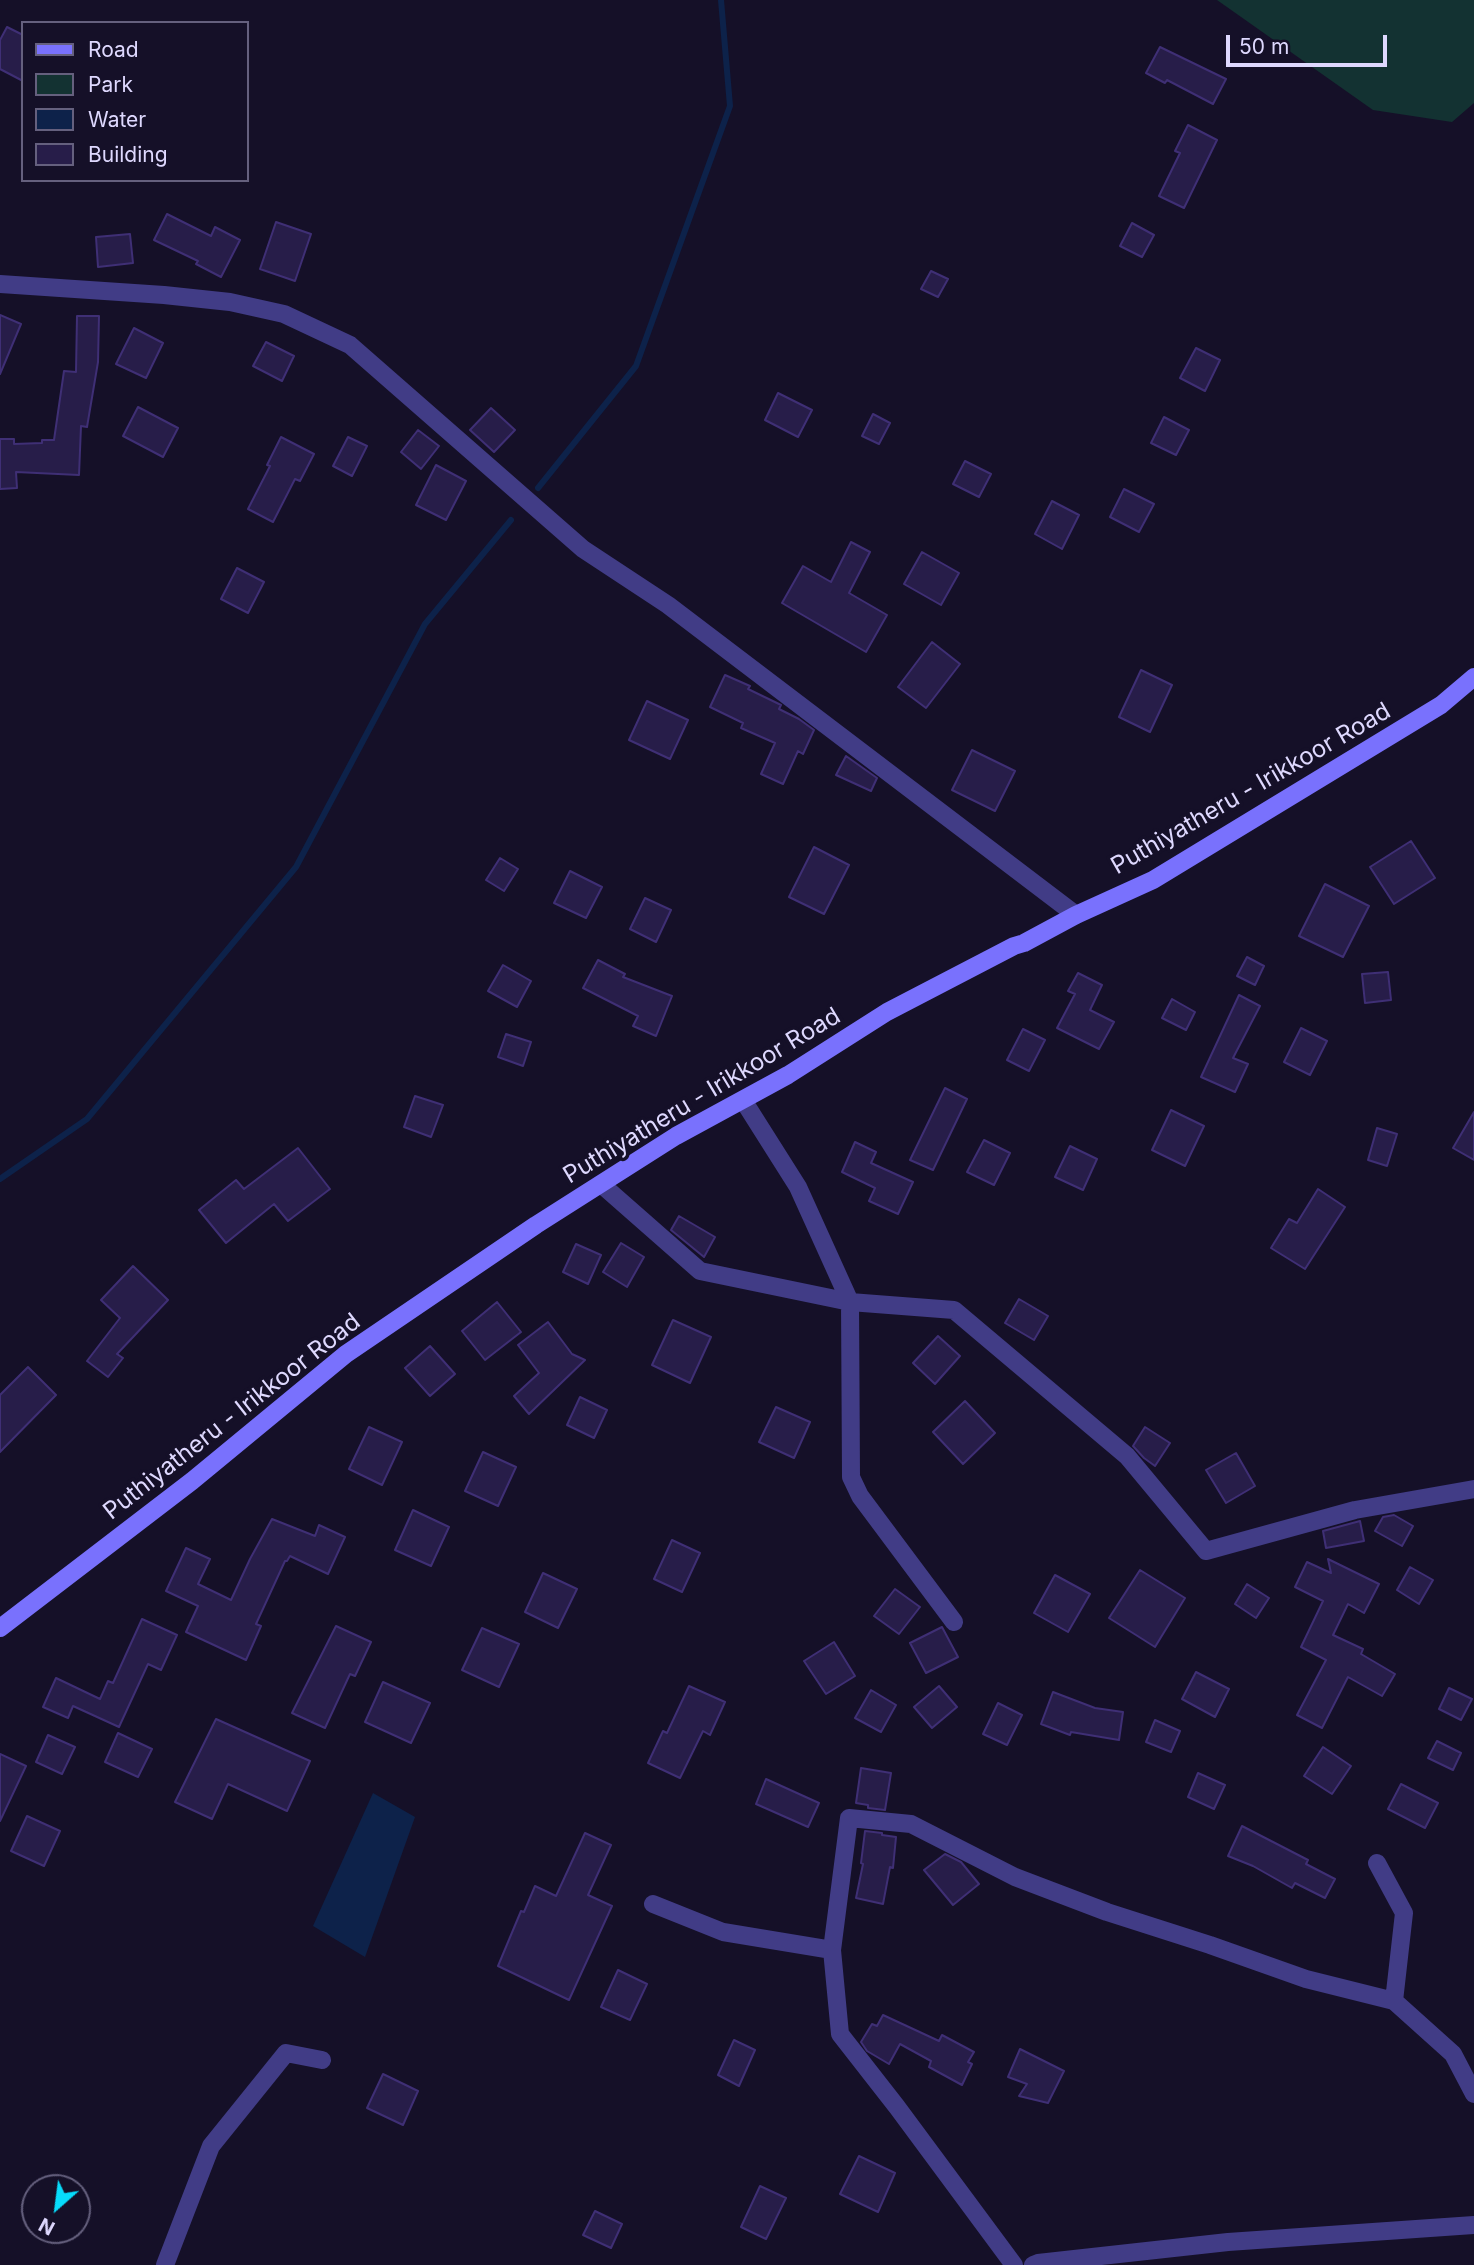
<!DOCTYPE html>
<style>
body{margin:0}
#map{position:relative;width:1474px;height:2265px;overflow:hidden;background:#151028;font-family:Inter,sans-serif}
canvas{display:block}
.legend{position:absolute;left:21px;top:21px;width:228px;height:161px;box-sizing:border-box;background:#151028;border:2px solid #65607e;margin:0;padding:9px 12px;list-style:none;font-size:21px;color:#ded8fe}
.legend li{display:flex;align-items:center;gap:14px;height:35px}
.legend b{width:35px;border:2px solid #65607e}
.north{position:absolute;left:21px;top:2174px;width:70px;height:70px;box-sizing:border-box;background:#151028;border:2px solid #65607e;border-radius:50%;rotate:208deg;font-size:19px;font-weight:700;line-height:28px;text-align:center;color:#ded8fe}
.north::after{content:'';display:block;margin:auto;width:24px;height:32px;background:#07dcfb;clip-path:polygon(50% 0,100% 100%,50% 72%,0 100%)}
.scale{position:absolute;left:1226px;top:35px;width:161px;height:32px;box-sizing:border-box;border:4px solid #ded8fe;border-top:0;padding-left:9px;font-size:21px;line-height:24px;white-space:nowrap;color:#ded8fe;-webkit-text-stroke:5px #151028;paint-order:stroke}
</style>
<div id="map">
<canvas width="1474" height="2265"></canvas>
<ul class="legend">
<li><b style="height:9px;background:#7971fd"></b>Road</li>
<li><b style="height:19px;background:#133232"></b>Park</li>
<li><b style="height:19px;background:#0d224a"></b>Water</li>
<li><b style="height:19px;background:#271d49"></b>Building</li>
</ul>
<div class="north">N</div>
<div class="scale">50 m</div>
</div>
<script>
const context = document.querySelector('canvas').getContext('2d');
context.lineJoin = 'round';
function fillPath(path, color) {
  context.fillStyle = color;
  context.fill(path, 'evenodd');
}
function strokePath(path, color, width, dash) {
  context.strokeStyle = color;
  context.lineWidth = width;
  context.lineCap = dash ? 'butt' : 'round';
  context.setLineDash(dash || []);
  context.stroke(path);
}
function label(font, color, halo, rows, align = 'center') {
  context.font = font + ' Inter,sans-serif';
  context.lineWidth = 7;
  context.setLineDash([]);
  context.textBaseline = 'middle';
  context.strokeStyle = halo;
  context.fillStyle = color;
  for (const [text, x, y, turn = 0] of rows) {
    context.save();
    context.translate(x, y);
    context.rotate((+turn || 0) * Math.PI / 180);
    context.textAlign = isNaN(turn) ? turn : align;
    if (halo) context.strokeText(text, 0, 0);
    context.fillText(text, 0, 0);
    context.restore();
  }
}
fillPath(new Path2D(`
 M1217,0H1474V103L1452,122L1373,110Z`), '#133232');
fillPath(new Path2D(`
 M373,1793L415,1817L365,1957L313,1926Z`), '#0d224a');
strokePath(new Path2D(`
 M538,488L636,366L730,106L721,0
 M0,1179L87,1119L296,867L425,624L511,520`), '#0d224a', 6);
const building = new Path2D(`
 M7,27L23,35V81L0,69V40Z
 M1160,47L1226,79L1213,104L1167,80L1165,83L1146,73Z
 M1188,125L1217,140L1184,208L1159,196L1180,153L1175,151Z
 M167,214L211,236L215,227L240,240L221,277L196,264L198,261L154,240Z
 M276,222L311,234L295,281L260,269Z
 M1132,223L1154,235L1142,257L1120,246Z
 M130,234L133,263L98,267L96,237Z
 M931,271L948,279L938,297L921,289Z
 M0,315L21,324L0,374Z
 M77,316H99L98,362L87,427L81,426L79,475L16,472L17,488L0,489V439H14V444L42,443V440H54L64,371L76,372Z
 M134,328L163,343L146,378L116,364Z
 M266,342L294,356L282,381L253,366Z
 M1196,348L1220,360L1205,391L1180,378Z
 M778,393L812,410L798,437L765,420Z
 M138,407L178,428L163,457L123,436Z
 M491,408L515,430L494,452L470,430Z
 M873,414L890,423L879,444L862,436Z
 M1164,417L1189,430L1176,455L1151,443Z
 M418,430L439,446L421,469L401,452Z
 M281,437L314,454L300,481L295,479L273,522L248,509L270,466L267,465Z
 M348,437L367,446L352,476L333,466Z
 M965,461L991,474L979,497L953,484Z
 M436,465L466,481L446,520L416,505Z
 M1124,489L1154,504L1139,532L1110,517Z
 M1052,501L1079,515L1062,549L1035,534Z
 M851,542L870,552L849,593L887,615L866,652L782,603L803,566L831,582Z
 M922,552L959,573L941,605L904,584Z
 M237,568L264,582L248,613L221,599Z
 M932,642L960,664L926,708L898,687Z
 M1141,670L1172,685L1150,732L1119,717Z
 M725,675L750,686L748,689L779,704L781,705L779,709L799,719L814,730L803,754L798,751L783,784L761,774L775,743L741,728L743,723L710,707Z
 M647,701L688,720L670,759L629,740Z
 M972,750L1015,771L995,811L952,790Z
 M846,756L877,778L871,791L836,775Z
 M1411,841L1435,878L1394,904L1370,867Z
 M814,847L849,865L824,914L789,897Z
 M500,858L518,869L504,891L486,880Z
 M570,871L602,887L586,918L554,903Z
 M1325,884L1369,906L1343,957L1299,936Z
 M645,898L671,910L656,942L630,929Z
 M1247,957L1264,966L1255,985L1237,976Z
 M598,960L625,974L623,977L672,996L656,1036L633,1026L638,1016L583,988Z
 M503,965L531,981L517,1007L488,991Z
 M1388,972L1391,1000L1365,1003L1362,974Z
 M1078,973L1102,985L1090,1010L1114,1022L1099,1049L1057,1028L1075,994L1068,991Z
 M1239,995L1260,1006L1233,1058L1248,1064L1235,1092L1201,1077Z
 M1172,999L1195,1012L1186,1030L1162,1018Z
 M1301,1028L1327,1041L1310,1075L1284,1062Z
 M1023,1029L1045,1040L1029,1071L1007,1060Z
 M506,1034L531,1042L523,1066L498,1057Z
 M945,1088L967,1099L933,1170L910,1160Z
 M415,1096L443,1105L431,1137L404,1127Z
 M1171,1110L1204,1126L1185,1166L1152,1150Z
 M1474,1112V1160L1453,1148Z
 M1377,1128L1397,1134L1387,1166L1368,1160Z
 M984,1140L1010,1153L994,1185L967,1172Z
 M855,1142L876,1152L871,1163L913,1182L898,1214L869,1201L875,1188L842,1172Z
 M1070,1146L1097,1159L1083,1190L1055,1177Z
 M298,1148L330,1189L288,1221L274,1204L226,1243L199,1210L236,1180L244,1189Z
 M1318,1189L1345,1207L1305,1269L1271,1248L1289,1219L1297,1223Z
 M679,1216L715,1237L704,1257L671,1230Z
 M621,1243L644,1257L627,1287L603,1272Z
 M576,1244L601,1255L588,1284L563,1272Z
 M133,1266L168,1300L117,1354L123,1358L108,1377L87,1361L120,1318L101,1300Z
 M1019,1299L1048,1316L1034,1340L1005,1323Z
 M497,1302L521,1332L485,1360L462,1331Z
 M673,1320L711,1337L690,1383L652,1365Z
 M548,1322L572,1354L585,1360L529,1414L514,1396L539,1373L518,1345Z
 M938,1336L960,1356L935,1384L913,1363Z
 M430,1346L455,1374L430,1396L405,1368Z
 M28,1367L56,1395L0,1452V1395Z
 M580,1397L607,1410L594,1438L567,1425Z
 M965,1401L995,1433L963,1464L933,1432Z
 M776,1407L810,1422L794,1458L759,1442Z
 M369,1427L402,1442L382,1485L349,1469Z
 M1145,1427L1170,1443L1155,1466L1144,1458L1133,1446Z
 M483,1452L516,1467L498,1506L465,1491Z
 M1236,1453L1255,1486L1226,1503L1206,1470Z
 M413,1510L449,1527L431,1566L395,1550Z
 M1394,1515L1413,1526L1402,1546L1375,1531L1383,1517Z
 M272,1519L315,1536L319,1525L345,1537L328,1574L290,1556L287,1561H285L256,1624L261,1626L246,1660L186,1632L198,1606L166,1591L186,1548L210,1559L198,1584L231,1600L250,1559Z
 M1360,1521L1364,1541L1326,1548L1323,1531Z
 M672,1540L700,1553L682,1592L654,1579Z
 M1328,1559L1379,1584L1364,1613L1348,1604L1333,1635L1363,1649L1361,1654L1395,1674L1382,1696L1348,1677L1322,1728L1297,1715L1326,1660L1301,1647L1323,1601L1295,1587L1307,1562L1331,1573Z
 M1410,1567L1433,1580L1419,1604L1397,1590Z
 M1140,1570L1185,1598L1155,1647L1109,1618Z
 M543,1573L577,1589L558,1628L525,1612Z
 M1055,1575L1090,1594L1068,1632L1034,1613Z
 M1247,1584L1269,1598L1256,1618L1235,1604Z
 M895,1589L920,1607L899,1634L874,1616Z
 M142,1619L177,1635L161,1670L148,1664L119,1727L73,1706L68,1718L43,1707L56,1678L100,1699L108,1681L113,1683Z
 M336,1626L371,1642L355,1676L350,1674L325,1728L292,1713Z
 M942,1627L958,1657L926,1673L910,1643Z
 M482,1628L519,1644L499,1687L462,1670Z
 M834,1642L855,1676L826,1694L804,1661Z
 M1196,1672L1229,1689L1215,1717L1182,1699Z
 M383,1682L430,1703L411,1743L365,1722Z
 M689,1686L725,1702L710,1735L703,1731L680,1778L648,1763L663,1731L667,1733Z
 M939,1686L957,1707L932,1728L914,1707Z
 M1449,1688L1472,1699L1461,1720L1439,1709Z
 M871,1690L896,1705L881,1732L855,1718Z
 M1053,1692L1095,1708L1123,1712L1119,1740L1071,1732L1070,1735L1041,1724Z
 M998,1703L1022,1715L1007,1745L983,1734Z
 M216,1719L310,1761L287,1811L228,1784L212,1819L175,1802Z
 M1155,1720L1180,1731L1171,1752L1146,1742Z
 M118,1733L152,1749L138,1777L105,1762Z
 M48,1735L75,1747L62,1774L36,1762Z
 M1437,1741L1461,1753L1453,1770L1428,1758Z
 M1323,1747L1351,1766L1332,1794L1304,1776Z
 M0,1754L26,1766L0,1821Z
 M861,1768L891,1773L885,1810L868,1808V1805L856,1803Z
 M1198,1773L1225,1785L1214,1809L1188,1797Z
 M766,1779L819,1803L808,1827L756,1804Z
 M1401,1784L1438,1803L1425,1828L1388,1809Z
 M27,1816L60,1831L44,1866L11,1851Z
 M1242,1826L1308,1860L1306,1864L1335,1879L1325,1898L1295,1883L1292,1888L1253,1866L1228,1856Z
 M865,1831L882,1833V1835L896,1837L893,1868L890,1867L883,1904L856,1898L863,1864L861,1863Z
 M585,1833L611,1845L588,1895L612,1906L569,2000L498,1966L521,1911L524,1912L535,1886L556,1896Z
 M945,1854L961,1862L979,1884L953,1905L924,1870Z
 M618,1970L647,1984L630,2020L601,2007Z
 M883,2015L939,2041L942,2035L974,2052L968,2062L972,2064L962,2085L929,2067L931,2061L900,2044L889,2064L867,2051L861,2042L872,2024L877,2026Z
 M734,2040L755,2050L739,2086L718,2075Z
 M1020,2049L1064,2071L1048,2103L1019,2096L1027,2084L1008,2077Z
 M383,2074L418,2091L403,2125L367,2108Z
 M859,2156L895,2173L878,2212L840,2194Z
 M760,2186L786,2198L766,2239L741,2227Z
 M595,2211L622,2224L611,2248L583,2235Z`);
fillPath(building, '#271d49');
strokePath(building, '#3f2f75', 2);
strokePath(new Path2D(`
 M0,284L164,295L230,302L284,314L350,345L583,549L668,605L1076,915
 M743,1100L798,1187L850,1302L851,1477L860,1496L954,1622
 M601,1184L700,1271L850,1302L954,1310L1127,1456L1206,1551L1355,1510L1474,1489
 M1377,1863L1404,1913L1394,2001
 M653,1904L723,1932L832,1950
 M165,2265L211,2146L286,2053L322,2060
 M1014,2265L897,2107L840,2034L832,1950L849,1818L911,1824L1015,1877L1107,1912L1210,1945L1306,1979L1394,2001L1453,2054L1474,2094
 M1033,2265L1038,2263L1228,2242L1474,2225`), '#413c86', 18);
strokePath(new Path2D(`
 M0,1628L192,1481L346,1354L536,1225L676,1136L788,1075L887,1012L1014,946L1024,943L1076,915L1153,880L1441,705L1474,677`), '#7971fd', 18);
label('24px', '#ded8fe', '#151028', [
 ["Puthiyatheru - Irikkoor Road",1251,789,-30],
 ["Puthiyatheru - Irikkoor Road",702,1096,-31],
 ["Puthiyatheru - Irikkoor Road",232,1417,-38]
]);
</script>
